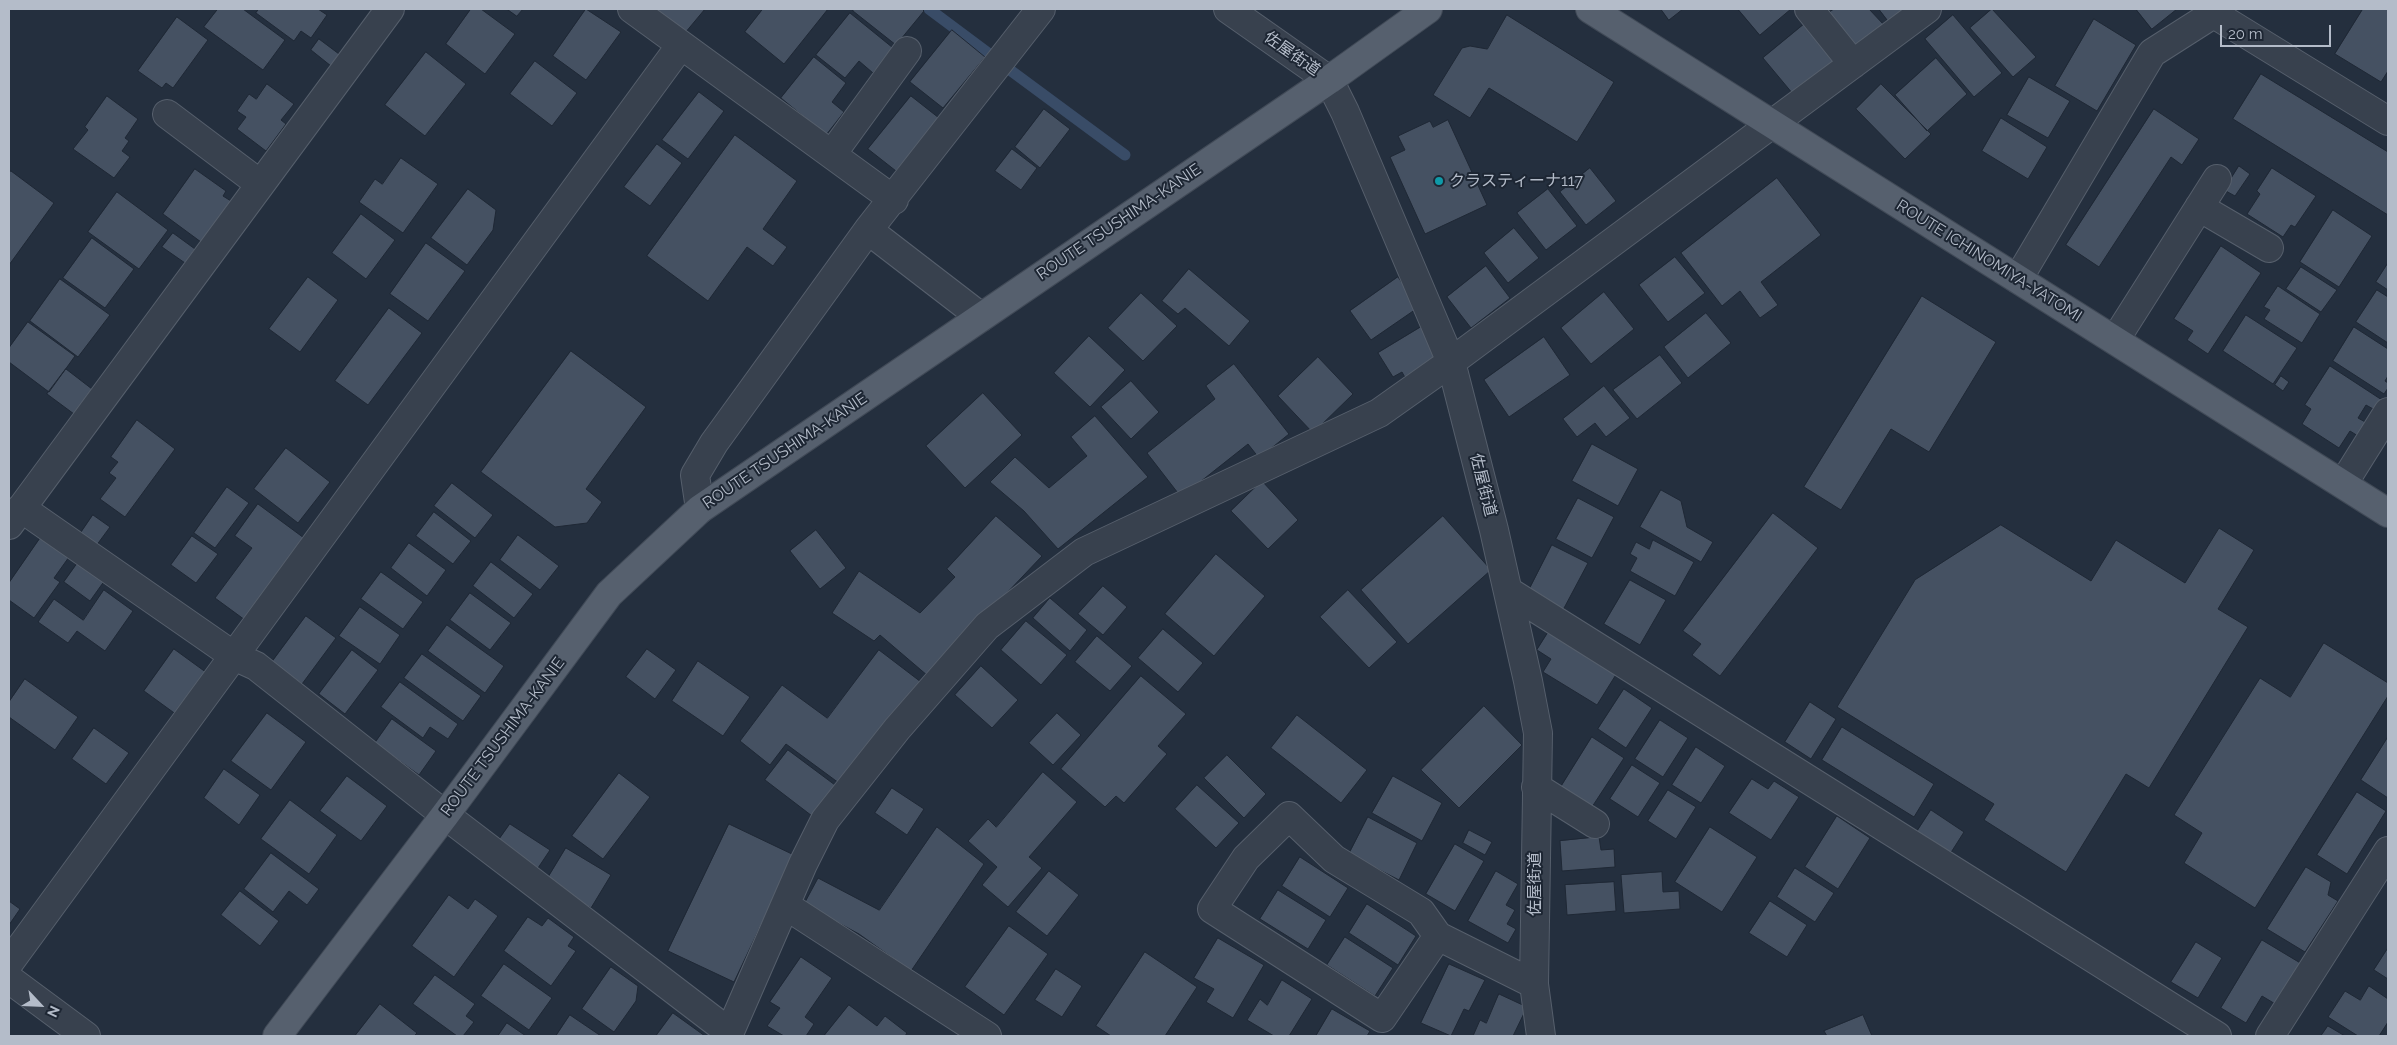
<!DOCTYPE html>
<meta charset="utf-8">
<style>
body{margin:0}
#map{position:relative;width:2397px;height:1045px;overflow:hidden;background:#242f3e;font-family:Raleway,sans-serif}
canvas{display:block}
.frame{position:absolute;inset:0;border:10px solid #b4bcc9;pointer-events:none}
.north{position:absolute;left:15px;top:980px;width:50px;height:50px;-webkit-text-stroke:4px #1d2633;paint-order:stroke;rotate:115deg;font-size:14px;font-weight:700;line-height:20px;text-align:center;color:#b4bcc9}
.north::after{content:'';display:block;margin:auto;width:18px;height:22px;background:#b4bcc9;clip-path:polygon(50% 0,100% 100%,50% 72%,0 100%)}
.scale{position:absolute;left:2220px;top:25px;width:111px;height:22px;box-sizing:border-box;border:2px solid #b4bcc9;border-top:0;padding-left:6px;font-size:15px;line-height:18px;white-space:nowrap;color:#b4bcc9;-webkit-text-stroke:4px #1d2633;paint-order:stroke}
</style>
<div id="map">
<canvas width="2397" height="1045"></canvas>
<div class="frame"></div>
<div class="north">N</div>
<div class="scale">20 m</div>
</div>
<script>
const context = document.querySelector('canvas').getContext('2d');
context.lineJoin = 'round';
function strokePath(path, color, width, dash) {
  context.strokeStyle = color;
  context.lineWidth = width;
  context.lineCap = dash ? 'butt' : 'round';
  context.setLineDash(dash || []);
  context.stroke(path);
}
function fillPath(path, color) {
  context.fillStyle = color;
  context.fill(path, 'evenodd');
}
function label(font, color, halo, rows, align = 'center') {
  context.font = font + ' Raleway,"Noto Sans JP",sans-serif';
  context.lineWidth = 4;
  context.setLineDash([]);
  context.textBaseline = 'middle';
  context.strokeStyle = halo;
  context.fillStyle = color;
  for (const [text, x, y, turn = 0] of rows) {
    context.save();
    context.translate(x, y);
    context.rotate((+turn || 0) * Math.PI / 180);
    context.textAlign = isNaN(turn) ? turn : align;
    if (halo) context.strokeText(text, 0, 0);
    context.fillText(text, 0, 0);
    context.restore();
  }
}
strokePath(new Path2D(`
 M929,9L988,53
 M1010,70L1125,155`), '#394c67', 11);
const building = new Path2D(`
 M218,9H243L285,40L263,70L204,27Z
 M259,9H318L327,15L311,38L301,31L294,41L256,13Z
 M471,9H481L515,34L485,74L446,44Z
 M507,9H523L517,16Z
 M586,9L621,32L586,80L553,56Z
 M654,9H705L685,33Z
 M763,9H828L784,64L745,32Z
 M854,9H922L924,11L896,45L853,11Z
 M1661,9H1683L1669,20Z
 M1738,9H1791L1760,35Z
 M1834,9H1869L1884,25L1856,50L1826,15Z
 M1879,9H1906L1889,22Z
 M1992,9L2036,57L2013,77L1970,28Z
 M2136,9H2177L2152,29Z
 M2363,9H2388V71L2381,82L2335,54Z
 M850,13L898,52L884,60L873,73L859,61L845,78L816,55Z
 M1507,15L1614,82L1577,142L1489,88L1470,118L1433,95L1462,48L1470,46L1487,49Z
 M1953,15L2002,73L1974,97L1925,39Z
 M177,17L208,40L173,88L166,83L162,88L138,71Z
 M2094,19L2136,45L2097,111L2055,86Z
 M1808,21L1838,58L1793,94L1763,58Z
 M952,30L985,57L943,108L910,82Z
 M319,39L339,54L331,66L311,50Z
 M426,52L466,84L425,136L385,105Z
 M814,57L846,83L832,102L844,112L826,135L781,98Z
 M1936,58L1967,94L1927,131L1895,95Z
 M535,61L577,93L552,126L510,94Z
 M2261,74L2388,152V215L2233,119Z
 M2029,77L2070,101L2048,138L2007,115Z
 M267,84L294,104L281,120L286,124L266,151L237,129L246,117L237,111L249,94L256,99Z
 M1881,84L1931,134L1905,159L1856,109Z
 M699,92L724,111L688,159L662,140Z
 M107,96L138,119L125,138L129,141L122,151L130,157L114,178L73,149L88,130L85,127Z
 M911,96L939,118L896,171L868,149Z
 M1044,109L1070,129L1040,168L1015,147Z
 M2154,109L2199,139L2182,165L2171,157L2099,267L2066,245Z
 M2001,118L2047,147L2028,179L1982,151Z
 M1448,120L1487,205L1425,234L1390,157L1405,150L1398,136L1430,121L1433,127Z
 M735,135L797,181L763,229L787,247L773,266L747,247L708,301L647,256Z
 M657,144L682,163L650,206L624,187Z
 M1012,149L1037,168L1021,190L995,171Z
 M401,158L438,184L403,233L359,202L375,179L382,184Z
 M2239,166L2250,174L2235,196L2224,190Z
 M1590,168L1616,201L1586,225L1560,192Z
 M2272,168L2316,196L2295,227L2291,225L2283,237L2247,214L2260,194L2257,191Z
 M195,169L226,191L223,196L231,201L201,242L163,214Z
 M11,171L54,203L9,265V173Z
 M1777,178L1821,235L1761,282L1778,305L1760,318L1740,291L1722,306L1681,253Z
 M468,189L496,210L493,230L467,265L431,238Z
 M1548,189L1577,226L1546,250L1517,213Z
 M117,192L168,230L139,269L88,232Z
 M2333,210L2372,236L2339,287L2300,262Z
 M361,214L395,240L366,279L332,253Z
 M1514,228L1539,258L1508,283L1484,253Z
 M173,233L195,249L185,263L162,247Z
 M92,238L134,269L105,308L63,278Z
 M426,243L465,271L428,321L390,294Z
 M2221,246L2261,273L2208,354L2187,340L2193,331L2174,319Z
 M1675,257L1705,293L1668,322L1639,285Z
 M2388,263V290L2376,282Z
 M1486,266L1510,298L1471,328L1447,297Z
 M2301,267L2337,290L2321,312L2286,289Z
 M1189,269L1250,321L1229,346L1185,308L1178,314L1162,301Z
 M308,277L338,300L300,352L269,329Z
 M1398,277L1419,307L1371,340L1350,311Z
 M60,279L110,315L78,357L30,321Z
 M2278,286L2320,314L2302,343L2264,319L2270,310L2264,307Z
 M2377,290L2388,297V343L2356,322Z
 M1604,292L1634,329L1591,364L1561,328Z
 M1141,293L1177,326L1143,361L1108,328Z
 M1922,296L1996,342L1929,452L1891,429L1841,510L1804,487Z
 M389,308L422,333L368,405L335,381Z
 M1706,313L1731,343L1688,378L1664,347Z
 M2246,315L2297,348L2273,384L2223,351Z
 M28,322L75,356L49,392L9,362V348Z
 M1421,327L1442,361L1408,383L1402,372L1393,377L1378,353Z
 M2354,327L2388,349V376L2385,381L2388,383V388L2384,394L2333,361Z
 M1089,336L1125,370L1090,407L1054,373Z
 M1544,337L1570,375L1509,417L1484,380Z
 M571,351L646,407L586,489L602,502L587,523L555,527L481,472Z
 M1660,355L1682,383L1637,419L1613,390Z
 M1318,357L1353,394L1313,433L1278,396Z
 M1234,364L1289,434L1259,458L1248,444L1181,497L1147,453L1215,399L1206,386Z
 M2330,366L2382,400L2375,410L2366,405L2358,418L2367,423L2358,436L2350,431L2339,448L2302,424L2311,409L2305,405Z
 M66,369L92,389L74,414L47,394Z
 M2281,376L2289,382L2283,391L2275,385Z
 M1131,381L1159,412L1131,439L1101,407Z
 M1604,386L1630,418L1606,437L1595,423L1577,437L1563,419Z
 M983,393L1022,435L965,488L926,446Z
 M1095,416L1148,477L1058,549L1024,511L990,482L1015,457L1049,488L1087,456L1071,437Z
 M137,420L175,449L125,517L100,499L116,478L109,473L118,462L111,457Z
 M1592,444L1638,469L1618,506L1572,481Z
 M286,448L330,482L298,523L254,489Z
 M1262,481L1298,520L1268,549L1231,511Z
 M452,483L493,515L475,538L434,506Z
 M227,487L249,503L215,548L194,533Z
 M1661,490L1681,501L1687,527L1713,542L1701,562L1640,527Z
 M1578,498L1614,517L1592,558L1556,539Z
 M258,504L304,538L245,620L215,598L252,548L235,536Z
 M434,512L471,541L453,564L416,536Z
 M1773,513L1818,548L1720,676L1692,655L1701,644L1683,631Z
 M93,515L110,527L96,546L80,534Z
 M996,516L1042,556L928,676L880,635L874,641L832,613L859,571L920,613L955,577L947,569Z
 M1443,516L1491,570L1408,644L1361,590Z
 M2001,525L2091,581L2116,540L2185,583L2219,528L2254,550L2218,609L2248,627L2149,788L2126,774L2066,872L1984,820L1994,804L1837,707L1915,580Z
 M816,530L846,568L820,589L790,551Z
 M518,535L559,566L540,590L500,560Z
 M192,536L218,554L196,583L171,565Z
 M41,537L69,557L54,578L60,582L34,618L9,600V583Z
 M1653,540L1694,562L1675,596L1630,571L1637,558L1630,554L1636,542L1649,549Z
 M409,543L446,570L427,596L391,568Z
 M1552,545L1588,563L1563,610L1528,592Z
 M1216,554L1265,596L1214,656L1165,614Z
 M79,561L105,580L90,601L64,582Z
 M491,562L533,594L514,618L473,586Z
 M381,572L423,602L403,629L361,599Z
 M1630,580L1666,600L1640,645L1604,624Z
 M1103,586L1127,607L1103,635L1078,614Z
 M104,590L133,611L105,651L77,631L68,643L38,622L54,599L83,620Z
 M1348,590L1397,642L1369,668L1320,617Z
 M470,593L511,623L490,650L450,620Z
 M1050,598L1087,630L1070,651L1033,618Z
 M360,607L400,635L380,664L339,636Z
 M306,616L336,638L302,684L272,662Z
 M1026,621L1067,655L1041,685L1001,650Z
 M447,625L504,666L485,693L428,651Z
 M1163,629L1203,663L1178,692L1138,658Z
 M1549,631L1617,673L1597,705L1543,672L1551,659L1537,650Z
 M1097,636L1132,666L1110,691L1075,662Z
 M2324,643L2388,683V696L2255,908L2184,863L2202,833L2174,815L2260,678L2290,697Z
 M174,649L207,673L177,715L144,691Z
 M647,649L676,670L655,699L626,677Z
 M352,650L378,670L345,714L319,694Z
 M879,650L921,682L843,786L786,744L770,765L740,741L782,685L827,718Z
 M422,654L481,696L463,721L404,678Z
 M698,661L750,697L723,736L672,701Z
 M981,666L1018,700L992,728L955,695Z
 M1141,676L1186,714L1158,746L1167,754L1124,803L1116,796L1105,807L1061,769Z
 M25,679L78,717L55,750L9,717V702Z
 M400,682L458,724L448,739L430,727L423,738L381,707Z
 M1624,689L1652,708L1626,748L1598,729Z
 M1810,702L1836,719L1811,759L1785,742Z
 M1484,706L1522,745L1459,808L1421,770Z
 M267,713L306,742L271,790L231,761Z
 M1057,713L1081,735L1053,765L1029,743Z
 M1297,715L1367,770L1341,803L1271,748Z
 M392,719L436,751L419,775L375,743Z
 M1660,720L1688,738L1663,777L1635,759Z
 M1842,727L1934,784L1914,817L1822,760Z
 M94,728L129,753L106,784L72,759Z
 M1592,737L1624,758L1590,810L1559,790Z
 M2388,737V798L2361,780Z
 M1696,747L1725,766L1701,803L1672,785Z
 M788,750L839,788L816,819L765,780Z
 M1227,755L1266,794L1244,818L1204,778Z
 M1632,765L1660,783L1638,817L1610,799Z
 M224,769L260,795L239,825L204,798Z
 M1043,772L1077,802L1029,857L1042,868L1008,907L982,885L997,867L968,841L988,819L996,827Z
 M619,773L650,797L603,859L572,836Z
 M347,776L387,806L361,841L320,811Z
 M1393,776L1442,803L1422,841L1372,813Z
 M1752,779L1768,789L1774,781L1799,797L1771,840L1729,813Z
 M1197,785L1239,823L1216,848L1175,809Z
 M892,788L924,809L907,835L875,813Z
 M1668,790L1696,807L1676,839L1648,821Z
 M2357,792L2386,811L2347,874L2317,855Z
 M290,800L337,835L309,874L261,839Z
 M1931,810L1964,832L1950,854L1916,833Z
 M1837,816L1870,838L1838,889L1805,867Z
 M1368,817L1417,843L1399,880L1349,854Z
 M510,824L550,850L538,868L498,841Z
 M729,824L794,855L734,982L668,951Z
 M937,827L984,864L911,971L859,934L804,904L818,878L879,910Z
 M1710,827L1757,857L1722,912L1675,882Z
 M1469,830L1492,842L1485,855L1463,843Z
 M1599,837L1601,850L1614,849L1615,867L1562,871L1560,841Z
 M1455,844L1484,861L1455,911L1426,894Z
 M566,848L611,875L591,908L546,881Z
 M271,853L319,889L307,905L289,891L273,912L244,889Z
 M1300,857L1348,888L1330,917L1282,886Z
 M2306,867L2331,882L2328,895L2338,901L2305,952L2267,929Z
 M1795,868L1834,893L1815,922L1777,897Z
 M1049,871L1079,895L1047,936L1016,912Z
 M1496,871L1518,884L1506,905L1515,910L1507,924L1516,929L1508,943L1468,921Z
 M1662,872L1663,892L1679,891L1680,909L1624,913L1621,875Z
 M1614,882L1616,911L1567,915L1565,885Z
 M1278,890L1326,920L1308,949L1260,919Z
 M240,891L279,921L260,946L221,915Z
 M449,895L468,909L475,899L498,916L454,977L412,946Z
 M9,901L20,909L9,925Z
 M1770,901L1807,925L1787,957L1749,933Z
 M1367,904L1416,936L1398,965L1349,933Z
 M528,917L542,926L548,918L574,937L568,946L576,951L551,986L504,951Z
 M1009,926L1048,954L1004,1015L965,987Z
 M1345,937L1393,968L1375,996L1327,965Z
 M1218,938L1264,965L1233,1018L1206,1002L1214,989L1194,978Z
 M2262,940L2302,964L2277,1005L2262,996L2246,1023L2221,1008Z
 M2196,942L2222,958L2198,998L2171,982Z
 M2388,948V979L2374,970Z
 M1145,952L1197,987L1165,1036H1111L1096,1026Z
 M801,957L832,978L805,1017L814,1024L806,1036H784L767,1026L780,1008L770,1002Z
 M504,964L552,998L529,1030L481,996Z
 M1449,964L1485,980L1469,1011L1464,1009L1451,1036L1421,1023Z
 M611,967L638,986L636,1001L614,1032L582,1009Z
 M1056,969L1082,986L1062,1017L1035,1000Z
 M435,975L475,1004L466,1016L474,1022L463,1036H457L413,1004Z
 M1282,980L1312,999L1289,1036H1274L1247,1020L1260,999L1267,1005Z
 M2369,986L2388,999V1022L2379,1036H2358L2328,1017L2345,991L2360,1000Z
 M1499,994L1527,1007L1513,1036H1473L1480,1020L1486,1023Z
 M380,1004L417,1033L414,1036H355Z
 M849,1005L877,1026L885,1016L907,1033L905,1036H824Z
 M1332,1009L1370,1031L1367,1036H1316Z
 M673,1013L705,1036H656Z
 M570,1015L601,1036H556Z
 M1863,1015L1872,1036H1827L1824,1031Z
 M507,1023L526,1036H498Z
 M2328,1026L2345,1036H2321Z`);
fillPath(building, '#455162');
strokePath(building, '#1f2835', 1);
const minor = new Path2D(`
 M632,9L894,200
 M1228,9L1329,80L1345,112L1451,362L1494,530L1528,681L1538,733L1534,984L1541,1036
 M1809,9L1853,64
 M2214,14L2388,121
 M167,114L260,184
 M832,154L907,51
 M2199,207L2269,248
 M868,230L981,317
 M2018,279L2152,53L2221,9
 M2115,340L2217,179
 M2343,484L2388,412
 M21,508L234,656L256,666L445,815L729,1032
 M700,509L695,475L714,443L868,230L1041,9
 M9,525L390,9
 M1508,591L2217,1036
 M1536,787L1595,824
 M785,905L987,1036
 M1438,936L1382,1018L1212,909L1246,858L1289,816L1334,859L1421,912L1438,936L1534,984
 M9,963L681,45
 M9,979L86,1036
 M728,1036L803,864L825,820L897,729L987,626L1084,552L1379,413L1451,362L1927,9
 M2270,1036L2388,851`);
const major = new Path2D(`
 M1590,9L2388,513
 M277,1036L445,815L609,594L700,509L1329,80L1428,9`);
strokePath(minor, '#565f6c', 30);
strokePath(major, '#414a57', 30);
strokePath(minor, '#38414e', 28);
strokePath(major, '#56606e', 28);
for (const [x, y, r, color] of [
 [1439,181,5,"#0f9aa8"]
]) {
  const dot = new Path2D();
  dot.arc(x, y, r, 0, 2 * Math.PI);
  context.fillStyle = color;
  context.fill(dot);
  strokePath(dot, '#1d2633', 2);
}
label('16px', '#b4bcc9', '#1d2633', [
 ["佐屋街道",1292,54,35],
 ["ROUTE TSUSHIMA-KANIE",1119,222,-34],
 ["ROUTE ICHINOMIYA-YATOMI",1989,261,32],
 ["ROUTE TSUSHIMA-KANIE",785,451,-34],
 ["佐屋街道",1483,485,76],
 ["ROUTE TSUSHIMA-KANIE",503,737,-53],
 ["佐屋街道",1535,884,-90]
]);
label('16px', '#b4bcc9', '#1d2633', [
 ["クラスティーナ117",1449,181]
], 'left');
</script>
